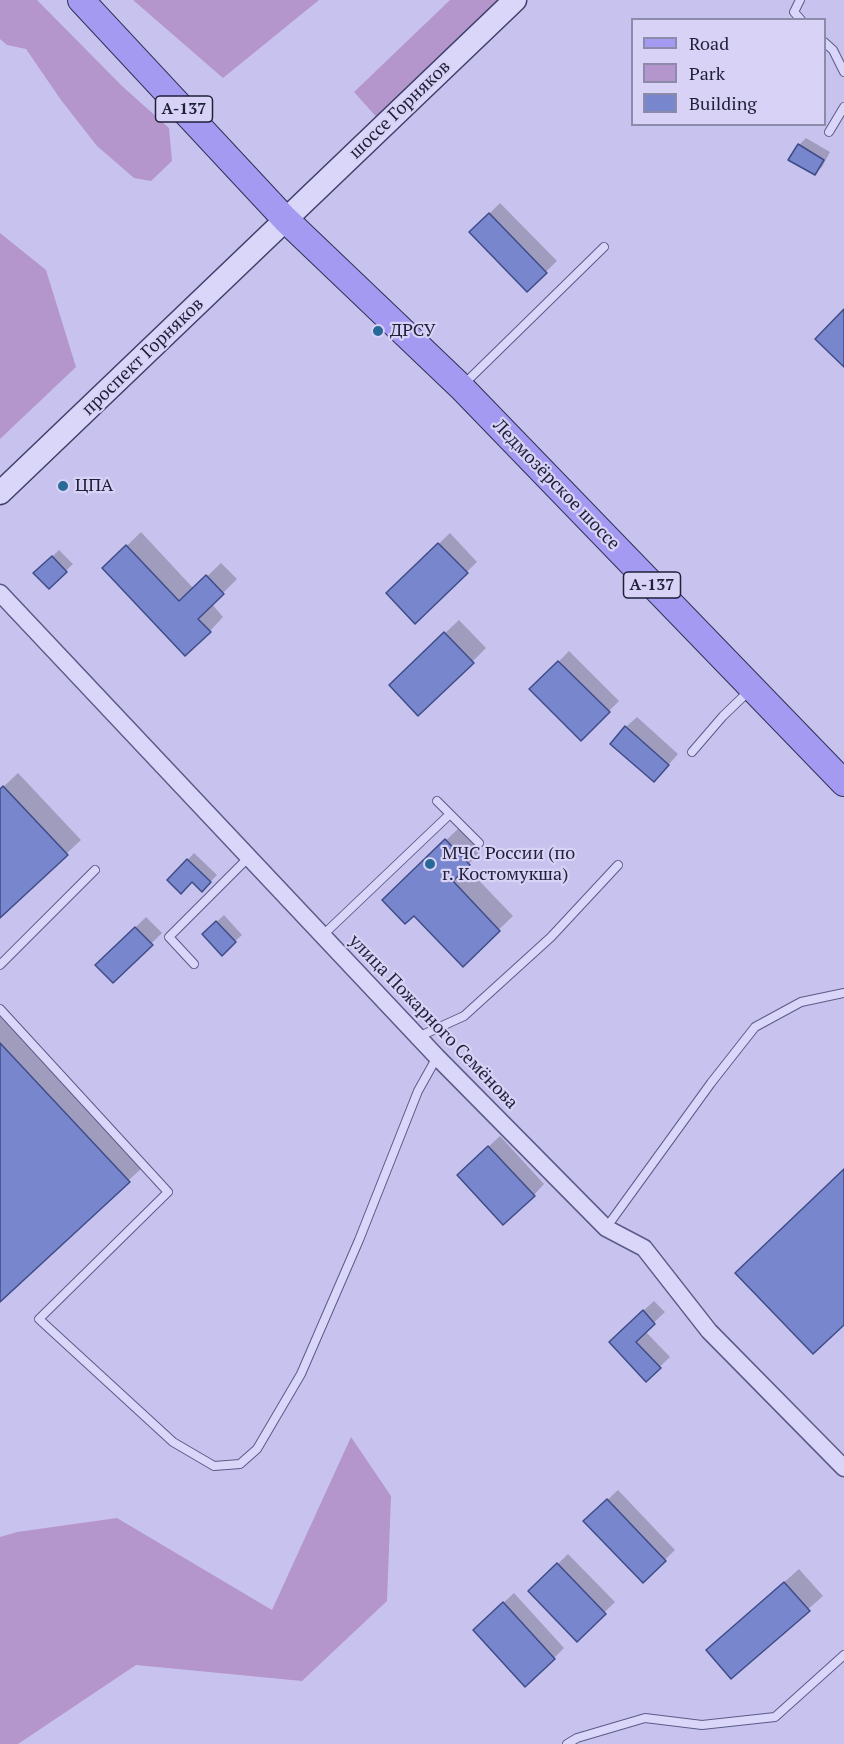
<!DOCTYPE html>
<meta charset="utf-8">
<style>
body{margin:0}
#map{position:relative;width:844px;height:1744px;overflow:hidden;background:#c8c3ee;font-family:"PT Serif",serif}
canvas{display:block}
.legend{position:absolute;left:631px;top:18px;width:195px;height:108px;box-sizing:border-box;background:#d7d2f6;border:2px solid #8d8baa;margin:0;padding:8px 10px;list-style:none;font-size:18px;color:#1e2038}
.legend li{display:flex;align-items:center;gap:12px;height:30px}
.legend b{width:30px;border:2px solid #8d8baa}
</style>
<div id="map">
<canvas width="844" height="1744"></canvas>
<ul class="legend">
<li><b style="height:8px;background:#a49af2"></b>Road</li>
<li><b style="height:16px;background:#b496cc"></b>Park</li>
<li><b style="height:16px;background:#7886cd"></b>Building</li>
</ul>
</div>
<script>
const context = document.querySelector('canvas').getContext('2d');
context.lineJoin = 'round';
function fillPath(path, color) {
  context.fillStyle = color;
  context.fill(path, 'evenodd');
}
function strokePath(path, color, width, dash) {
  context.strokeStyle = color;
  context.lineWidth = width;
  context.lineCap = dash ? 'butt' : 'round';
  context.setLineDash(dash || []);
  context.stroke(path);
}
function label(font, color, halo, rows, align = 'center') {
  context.font = font + ' "PT Serif",serif';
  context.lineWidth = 4.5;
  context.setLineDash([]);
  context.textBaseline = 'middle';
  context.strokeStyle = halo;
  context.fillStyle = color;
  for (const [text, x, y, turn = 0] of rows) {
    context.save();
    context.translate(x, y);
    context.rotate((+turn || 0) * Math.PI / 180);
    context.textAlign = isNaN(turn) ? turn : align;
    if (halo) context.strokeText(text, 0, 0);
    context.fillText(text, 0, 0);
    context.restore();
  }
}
fillPath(new Path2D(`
 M0,0H37L122,86L169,128L172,161L151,181L134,178L97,146L61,100L26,49L7,45L0,39Z
 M133,0H319L223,78Z
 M450,0H501L380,121L354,92Z
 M0,233L46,270L76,367L0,439Z
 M351,1437L391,1496L387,1601L302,1681L136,1665L18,1744H0V1537L17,1532L117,1518L272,1610Z`), '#b496cc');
fillPath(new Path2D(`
 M806,138L830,152L822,167L815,173L799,145Z
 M500,203L557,261L527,290L471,232Z
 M141,532L194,589L221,563L237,579L212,604L223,617L210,631L104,568Z
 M450,533L477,562L415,622L388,593Z
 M59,550L73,564L49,587L35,573Z
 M459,620L486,648L472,662L405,671Z
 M569,651L619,701L581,739L532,689Z
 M637,717L678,754L664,770L626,727Z
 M18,773L81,840L0,916V790Z
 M460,827L482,850L466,867L513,916L463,964L398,886Z
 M194,853L217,875L202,890L192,880H169Z
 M224,915L242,935L222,953L204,934Z
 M146,917L162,933L113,981L97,965Z
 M0,1014L143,1167L0,1300Z
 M500,1136L544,1184L534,1195L469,1165Z
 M654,1301L665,1312L645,1331L670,1357L646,1380L621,1331Z
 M618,1490L675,1550L643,1581L585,1521Z
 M568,1554L615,1602L577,1639L530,1591Z
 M799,1569L823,1596L731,1677L708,1650Z
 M514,1593L564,1648L554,1658L486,1619Z`), '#0003');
const building = new Path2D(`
 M798,144L824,160L815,175L788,160Z
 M489,213L547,273L527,292L469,232Z
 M844,309V367L815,339Z
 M438,543L468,573L415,624L386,593Z
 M126,545L179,601L206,575L224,594L198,619L211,632L185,656L102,568Z
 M52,556L67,572L49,589L33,573Z
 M444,632L474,663L418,716L389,685Z
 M558,661L610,712L581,741L529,689Z
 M625,726L669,765L654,782L610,744Z
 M3,786L68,855L0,918V789Z
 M445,839L470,865L453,881L500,931L463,967L414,916L405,924L382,900Z
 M187,859L211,882L202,892L192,882L181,894L167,880Z
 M216,921L236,942L222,956L202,934Z
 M135,927L153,945L113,983L95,965Z
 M0,1043L130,1182L0,1302Z
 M488,1146L535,1196L503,1225L457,1175Z
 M844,1169V1325L813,1354L735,1273Z
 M643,1310L655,1324L636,1342L661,1368L646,1382L609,1342Z
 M607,1499L666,1561L643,1583L583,1521Z
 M557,1563L606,1614L577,1642L528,1591Z
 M784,1582L810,1611L731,1679L706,1650Z
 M503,1602L555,1659L525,1687L473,1630Z`);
fillPath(building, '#7886cd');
strokePath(building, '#3f4c88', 1.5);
const lane = new Path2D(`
 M800,0L794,12L801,20
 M824,42L833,50L844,72
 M829,132L844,107
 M463,385L604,247
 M692,752L723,716L749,691
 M450,814L479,843
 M323,935L450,814L437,801
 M194,964L169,937L249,857
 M0,965L95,870
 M0,1009L168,1192L39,1319L173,1442L214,1466L240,1464L257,1449L301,1374L359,1240L418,1091L437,1057
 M418,1037L464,1016L551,937L618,865
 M606,1228L711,1083L755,1027L801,1002L844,993
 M567,1744L577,1738L645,1718L702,1725L775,1717L844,1655`);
const street = new Path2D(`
 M0,593L437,1057L606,1228L644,1248L709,1331L844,1468`);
const secondary = new Path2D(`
 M0,493L515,0`);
const primary = new Path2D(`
 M81,0L285,219L461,387L844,783`);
strokePath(lane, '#595b88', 10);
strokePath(street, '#595b88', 19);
strokePath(secondary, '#3d406a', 25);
strokePath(primary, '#2e3256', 28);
strokePath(lane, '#dad6f9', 8);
strokePath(street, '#dad6f9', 16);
strokePath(secondary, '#dad6f9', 22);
strokePath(primary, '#a49af2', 26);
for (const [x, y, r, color] of [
 [378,331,6,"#296998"],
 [63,486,6,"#296998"],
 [430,864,6,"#296998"]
]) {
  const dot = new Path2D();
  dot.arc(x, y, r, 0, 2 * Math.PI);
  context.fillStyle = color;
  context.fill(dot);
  strokePath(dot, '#d7d2f6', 2);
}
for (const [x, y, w] of [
 [184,109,57],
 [652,585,57]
]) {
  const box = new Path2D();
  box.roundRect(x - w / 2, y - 13, w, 26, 4.5);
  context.fillStyle = '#d7d2f6';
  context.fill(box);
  strokePath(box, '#1e2038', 1.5);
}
label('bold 16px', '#1e2038', null, [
 ["А-137",184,109],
 ["А-137",652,585]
]);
label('18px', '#1e2038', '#d7d2f6', [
 ["шоссе Горняков",400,110,-44],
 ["проспект Горняков",143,357,-44],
 ["Ледмозёрское шоссе",556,485,46],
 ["улица Пожарного Семёнова",433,1022,46]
]);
label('18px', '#1e2038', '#d7d2f6', [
 ["ДРСУ",390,331],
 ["ЦПА",75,486],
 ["МЧС России (по",442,854],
 ["г. Костомукша)",442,875]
], 'left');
</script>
